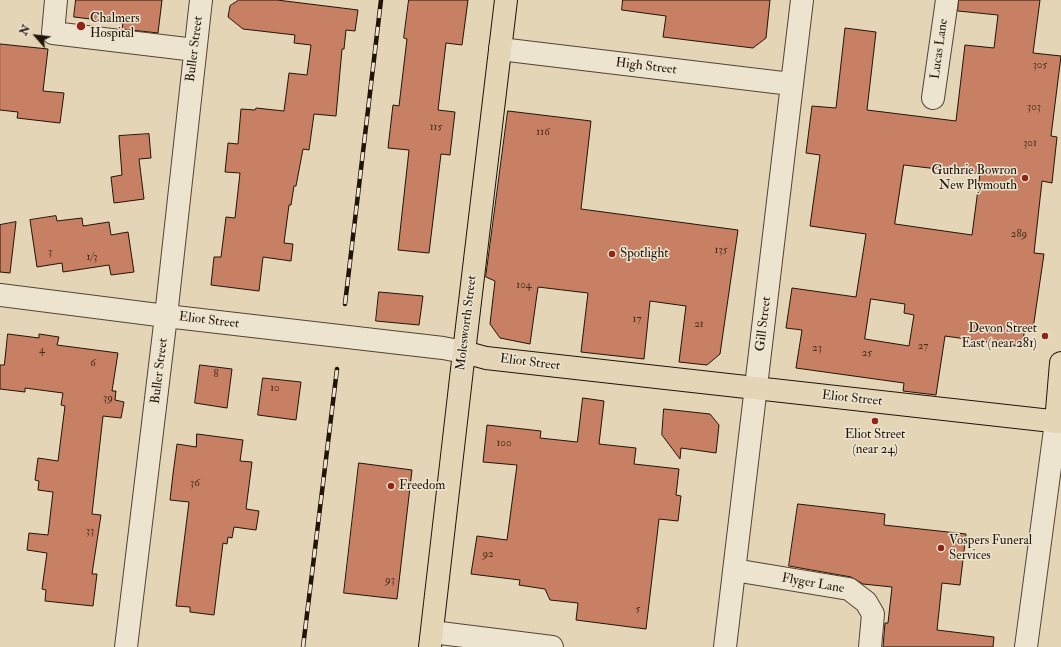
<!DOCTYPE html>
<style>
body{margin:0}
#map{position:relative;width:1061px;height:647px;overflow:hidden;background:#e4d5b6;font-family:"IM FELL Double Pica",serif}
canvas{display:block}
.north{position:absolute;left:16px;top:16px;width:40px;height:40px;-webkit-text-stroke:3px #ede4d0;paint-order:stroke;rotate:298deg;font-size:11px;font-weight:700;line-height:16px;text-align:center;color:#211408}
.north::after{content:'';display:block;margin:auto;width:14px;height:18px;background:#211408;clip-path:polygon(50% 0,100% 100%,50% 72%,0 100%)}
</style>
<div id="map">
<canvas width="1061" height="647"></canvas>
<div class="north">N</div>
</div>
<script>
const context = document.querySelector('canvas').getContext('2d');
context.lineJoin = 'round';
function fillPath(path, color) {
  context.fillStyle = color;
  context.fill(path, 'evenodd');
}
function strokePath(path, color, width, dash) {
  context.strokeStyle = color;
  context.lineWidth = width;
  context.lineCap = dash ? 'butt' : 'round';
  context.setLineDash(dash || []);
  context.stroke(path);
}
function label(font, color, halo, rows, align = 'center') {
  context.font = font + ' "IM FELL Double Pica",serif';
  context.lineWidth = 3;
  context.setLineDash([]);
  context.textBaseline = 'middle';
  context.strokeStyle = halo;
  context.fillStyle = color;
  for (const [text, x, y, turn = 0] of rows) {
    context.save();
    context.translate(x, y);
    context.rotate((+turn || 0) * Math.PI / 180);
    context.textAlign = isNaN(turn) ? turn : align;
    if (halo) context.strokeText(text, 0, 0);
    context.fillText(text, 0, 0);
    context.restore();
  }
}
const building = new Path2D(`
 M76,0H162L158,33L122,29L123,23L74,17Z
 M239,0H277L358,10L355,31L346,30L344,49H342L336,116L314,114L309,150L303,149L296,186H294L291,205H289L284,243L293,244L291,261L263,257L259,291L211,285L214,257H221L226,217L235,218L240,173L225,172L228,143L238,144L241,109L255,110L256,108L284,111L289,73L307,75L311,45L294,43L295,35L243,29L228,17L230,6Z
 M409,0H468L462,45L446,43L438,110L455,112L450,155L441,154L429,253L398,250L409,150L388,148L393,105L399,106L407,39L404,38Z
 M623,0H770L766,38L753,48L663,37L666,16L622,10Z
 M959,0H1040L1033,53L1061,56L1051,136L1057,137L1052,183L1042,181L1034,253L1044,254L1033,329L1025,328L1022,347L945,336L936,395L903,391L904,383L796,368L802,330L786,328L792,288L856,297L866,234L810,226L820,155L806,153L812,106L836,108L845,28L876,32L867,110L956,121L965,45L994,48L998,15L958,11ZM904,165L980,174L972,235L895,224ZM871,299L905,304L904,313L914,315L909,346L865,339Z
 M0,44L48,49L43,91L64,93L60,123L17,118L18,112L0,110Z
 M508,111L591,121L581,209L738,230L720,354L707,365L679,362L686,306L650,301L644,359L581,352L588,293L538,287L530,344L500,338L490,324L495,281L486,277Z
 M149,134L151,158L139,159L144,199L114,203L111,177L122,175L119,136Z
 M56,216L57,221L82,218L83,226L109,222L111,235L128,232L134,272L111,275L109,265L63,272L62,263L37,267L30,220Z
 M16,222L10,273L0,272V225Z
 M379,292L423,296L419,325L376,321Z
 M8,334L39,338V334L59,337L57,345L118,353L112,391H116L115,400L124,402L121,418L103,416L92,514L101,515L92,574H97L93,606L45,601L46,590L42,589L47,553L27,550L29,533L48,535L53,492L38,490L39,481L35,480L38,458L58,461L65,406L61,405L63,393L25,388V392L0,389V365H4Z
 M200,365L232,369L227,408L195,403Z
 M263,378L301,382L296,420L258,415Z
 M583,398L604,401L599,444L636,448L634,464L679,469L676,495L681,496L678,521L659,519L646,629L576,620L578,603L550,600L545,589L519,585L520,580L471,574L477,536L507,540L517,465L483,462L487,425L541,431L540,438L577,442Z
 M664,409L710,414L719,425L716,453L681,448L680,459L662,435Z
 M197,434L243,440L240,461L252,462L246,509L259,511L256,530L234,527L232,538L228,537L227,544L223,543L214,615L190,612V607L176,606L189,502L170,500L173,474L177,444L196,447Z
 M359,463L412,470L397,599L344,593Z
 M798,504L885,514L884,525L966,534L960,585L942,583L937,630L994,637L993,647H883L885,623H888L892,587L863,584L851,577L789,566Z`);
fillPath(building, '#c78063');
strokePath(building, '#211408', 1);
const minor = new Path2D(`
 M56,0L53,33L195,50
 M500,49L791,84
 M933,98L947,0
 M0,295L166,316L443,348L464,352
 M734,570L849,589L866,602L873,614L870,647
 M432,632L552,647
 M126,647L166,316L201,0
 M725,647L802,0
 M1026,647L1056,422`);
const major = new Path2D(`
 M464,352L506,0
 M1056,422L1061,363`);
const highway = new Path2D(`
 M430,647L464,352L486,358L1061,422`);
strokePath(minor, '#524434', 24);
strokePath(major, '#211408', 24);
strokePath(highway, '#211408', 24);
strokePath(minor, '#ede4d0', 22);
strokePath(major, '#e4d5b6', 22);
strokePath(highway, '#e4d5b6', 22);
const rail = new Path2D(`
 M345,304L381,0
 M303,647L337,369`);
strokePath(rail, '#211408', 4.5);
strokePath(rail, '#ede4d0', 3, [9]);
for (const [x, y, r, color] of [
 [81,26,5,"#8f2418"],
 [1025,178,4,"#8f2418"],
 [612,254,4,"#8f2418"],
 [1045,336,4,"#8f2418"],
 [875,421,4,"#8f2418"],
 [391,486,4,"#8f2418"],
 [941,548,4,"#8f2418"]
]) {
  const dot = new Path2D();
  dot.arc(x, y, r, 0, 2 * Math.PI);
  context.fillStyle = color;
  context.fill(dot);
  strokePath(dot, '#ede4d0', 1.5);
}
label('11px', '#4a2f1f', null, [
 ["305",1040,66],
 ["303",1034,108],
 ["115",436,128],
 ["116",543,133],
 ["301",1030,144],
 ["289",1019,235],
 ["135",721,251],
 ["3",50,253],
 ["1/3",92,258],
 ["104",524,286],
 ["17",637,320],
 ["21",699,325],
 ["27",923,347],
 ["23",817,349],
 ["4",42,351],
 ["25",867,354],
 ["6",93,364],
 ["8",216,375],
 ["10",275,389],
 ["39",108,399],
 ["100",504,444],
 ["36",195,484],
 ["33",90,532],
 ["92",488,555],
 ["93",390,581],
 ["5",638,610]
]);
label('13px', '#211408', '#ede4d0', [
 ["Chalmers",90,19],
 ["Hospital",90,34],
 ["Guthrie Bowron",1017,171,"right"],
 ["New Plymouth",1017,186,"right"],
 ["Spotlight",620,254],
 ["Devon Street",1037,329,"right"],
 ["East (near 281)",1037,344,"right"],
 ["Eliot Street",875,435,"center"],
 ["(near 24)",875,450,"center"],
 ["Freedom",399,486],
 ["Vospers Funeral",949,541],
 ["Services",949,556]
], 'left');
label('13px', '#211408', '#ede4d0', [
 ["Buller Street",195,49,-83],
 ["Lucas Lane",940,49,-82],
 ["High Street",646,67,7],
 ["Eliot Street",209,321,7],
 ["Molesworth Street",467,323,-83],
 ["Gill Street",764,324,-83],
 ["Eliot Street",530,363,7],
 ["Buller Street",160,371,-83],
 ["Eliot Street",852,399,6],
 ["Flyger Lane",813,584,10]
]);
</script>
